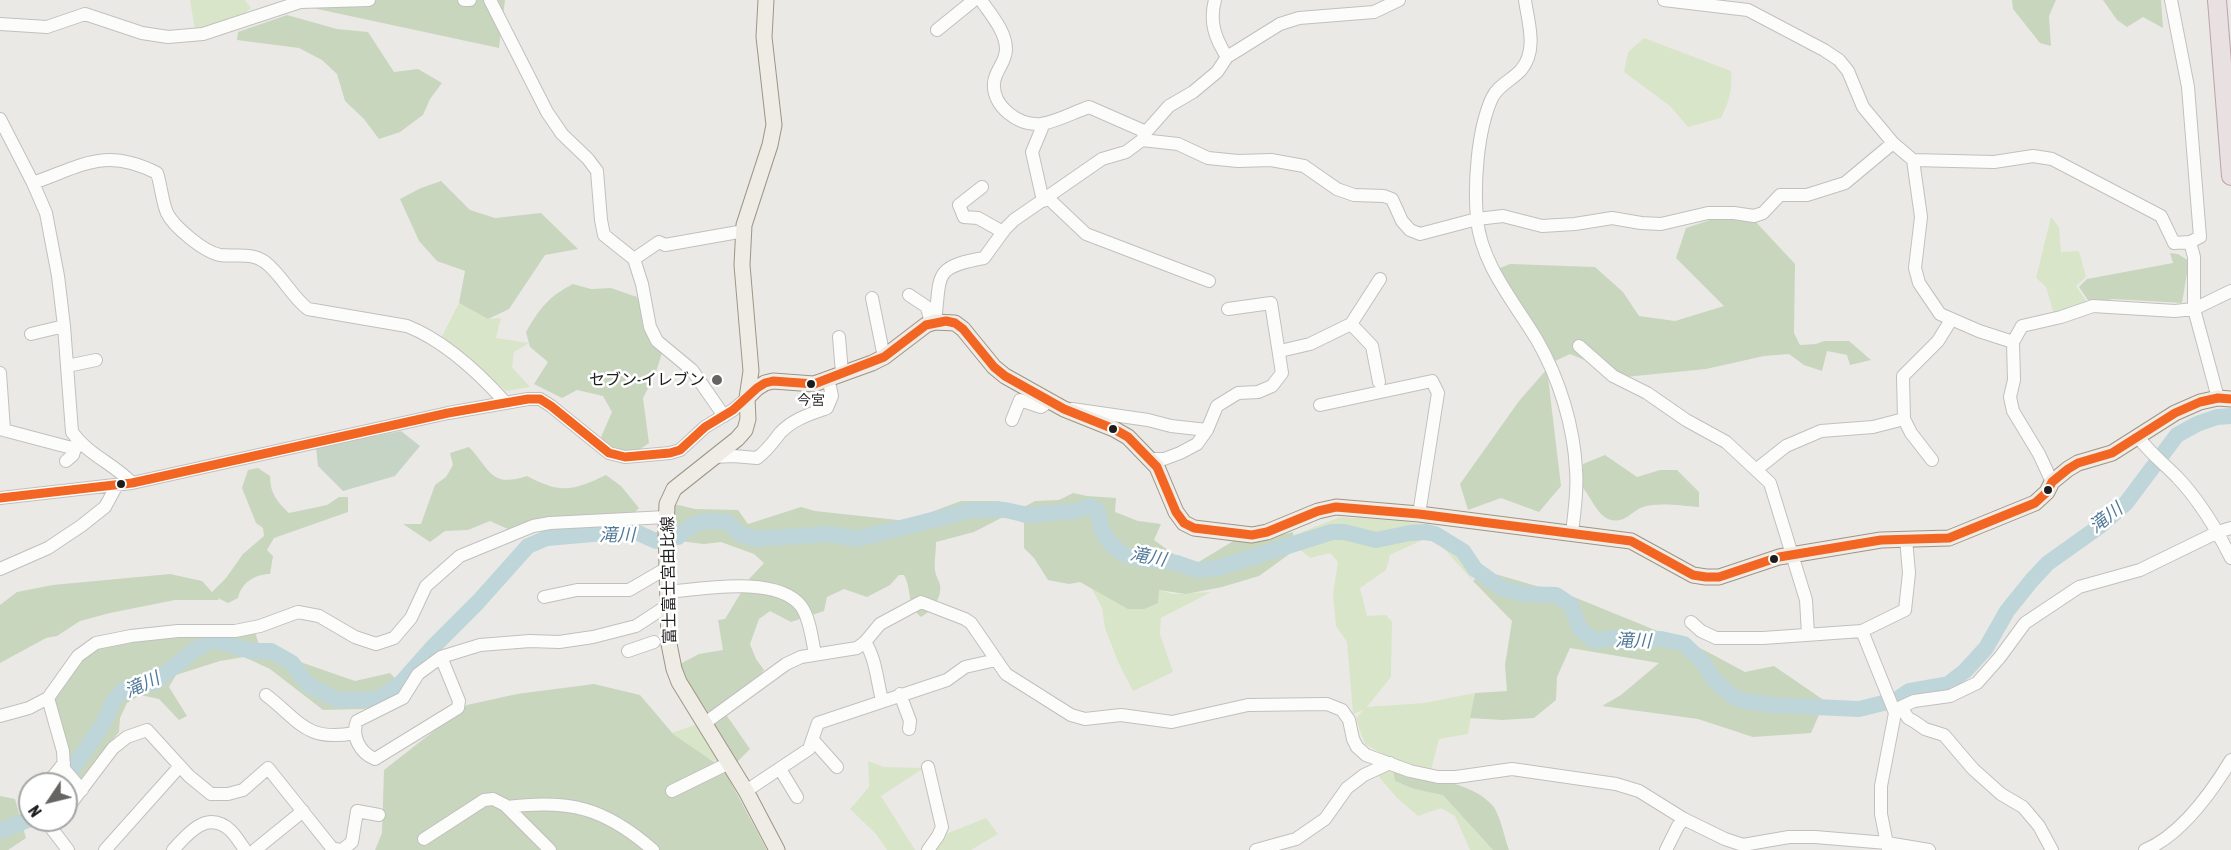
<!DOCTYPE html>
<meta charset="utf-8">
<style>
body{margin:0}
#map{position:relative;width:2231px;height:850px;overflow:hidden;background:#ebe9e6;font-family:"Asap Condensed",sans-serif}
canvas{display:block}
.north{position:absolute;left:18px;top:772px;width:60px;height:60px;box-sizing:border-box;background:#fff;border:2px solid #a5a5a5;border-radius:50%;rotate:235deg;font-size:16px;font-weight:700;line-height:24px;text-align:center;color:#1d1d1d}
.north::after{content:'';display:block;margin:auto;width:21px;height:27px;background:#656463;clip-path:polygon(50% 0,100% 100%,50% 72%,0 100%)}
</style>
<div id="map">
<canvas width="2231" height="850"></canvas>
<div class="north">N</div>
</div>
<script>
const context = document.querySelector('canvas').getContext('2d');
context.lineJoin = 'round';
function fillPath(path, color) {
  context.fillStyle = color;
  context.fill(path, 'evenodd');
}
function strokePath(path, color, width, dash) {
  context.strokeStyle = color;
  context.lineWidth = width;
  context.lineCap = dash ? 'butt' : 'round';
  context.setLineDash(dash || []);
  context.stroke(path);
}
function label(font, color, halo, rows, align = 'center') {
  context.font = font + ' "Asap Condensed","Noto Sans JP",sans-serif';
  context.lineWidth = 5;
  context.setLineDash([]);
  context.textBaseline = 'middle';
  context.strokeStyle = halo;
  context.fillStyle = color;
  for (const [text, x, y, turn = 0] of rows) {
    context.save();
    context.translate(x, y);
    context.rotate((+turn || 0) * Math.PI / 180);
    context.textAlign = isNaN(turn) ? turn : align;
    if (halo) context.strokeText(text, 0, 0);
    context.fillText(text, 0, 0);
    context.restore();
  }
}
fillPath(new Path2D(`
 M190,0H245L251,8L236,21L195,30Z
 M1644,38L1731,71C1733,88 1729,103 1721,118L1688,127L1670,106L1624,72L1628,52Z
 M2051,217L2059,227L2061,252L2079,251L2086,277L2076,286L2089,305L2055,318L2046,287L2036,278Z
 M459,303L488,319L501,318L496,338L529,343L514,352L512,367L530,387L506,391L442,336Z
 M1340,517C1362,519 1438,520 1450,534C1461,547 1466,565 1473,581L1437,541L1422,540L1390,555L1386,570L1360,588L1367,616L1386,615L1392,622L1391,677L1367,707L1424,703L1475,693L1468,734L1439,739L1431,770L1388,757L1365,744L1356,719L1363,710L1353,714L1347,642L1336,626L1333,594L1338,562L1330,553L1310,558L1294,545V535Z
 M1092,589L1105,593L1158,590L1173,594L1211,592L1161,618L1160,634L1173,672L1133,691L1119,664L1105,628L1102,608Z
 M697,724L723,766L677,740L672,733Z
 M868,761L884,767L924,768L881,796L915,850H887L876,834L850,809L869,787Z
 M1385,769L1393,771L1395,781L1414,789L1443,794L1493,850H1470L1455,816L1441,808L1418,816L1397,798L1378,776Z
 M986,818L998,834L971,850H922L946,834Z`), '#d9e5c8');
fillPath(new Path2D(`
 M293,0H505L499,48L294,4Z
 M2012,0H2056L2049,16L2051,46L2040,43L2013,9Z
 M2103,0H2161L2163,28L2143,17L2127,27L2117,20Z
 M287,15L337,29L368,32L394,72L418,69L442,83L430,99L423,115L400,132L379,139L364,119L345,101L337,74L322,60L299,48L237,40L238,32Z
 M441,181L470,210L495,218L541,213L578,249L545,255L509,309L488,319L459,303L465,271L437,261L419,241L400,199L421,188Z
 M1713,219L1755,221L1795,264L1794,333L1800,345L1816,344L1824,341H1849L1871,360L1850,365L1847,355L1827,351L1822,371L1804,365L1789,354L1764,356L1706,369L1625,377L1570,354L1551,363L1495,270L1510,264L1595,267L1623,292L1639,316L1675,321L1724,306L1676,258L1686,228Z
 M2170,253L2178,254L2189,261L2182,303L2113,299L2090,303L2079,287L2087,279L2173,263Z
 M573,284L591,289L611,288L637,297L653,334L663,350L655,375L643,398L649,443L632,455L611,449L601,437L612,412L603,396L577,390L562,398L534,384L548,362L530,347L526,332C540,308 548,297 573,284Z
 M1547,369L1561,486L1539,512L1501,498L1468,510L1460,484L1519,401Z
 M469,447C491,470 490,488 527,476C561,494 572,491 606,475L621,486L639,508L634,513L512,531L490,521L468,530L445,531L430,542L403,524H421L435,485L446,477L453,465L450,453Z
 M1605,455L1637,477L1660,470H1677L1699,492V507C1684,506 1658,502 1643,507C1636,509 1630,516 1623,519C1601,527 1594,501 1583,488V464Z
 M258,468L270,476C270,493 277,502 289,513L327,505L339,497H348V512L274,538L267,550L273,556L270,574C255,574 241,583 238,598L228,603L218,598L219,600H175L110,613L80,621L57,636L46,638L0,663V605L17,592L53,585L170,574L202,581L212,592L226,578L243,554L264,536L263,528L256,523L242,488L248,470Z
 M1073,493L1087,496L1116,498L1115,512L1138,521L1161,524L1154,540L1179,558L1197,563L1235,540L1253,541L1293,532L1295,550L1259,576L1222,587L1186,594L1159,590L1158,603L1144,609H1128L1080,582L1069,584L1048,580L1034,558L1024,548V523L1005,516L974,532L936,542C936,552 934,562 935,571C936,576 939,581 940,585C942,598 932,611 921,617C905,603 913,592 904,575H899L890,585L867,597L844,589L827,597L824,611L791,622L770,611L759,619L750,644L756,659L764,670L751,684L709,714L691,688L680,664L699,654L723,650L718,620L725,619L750,578L764,563L754,554L721,542L704,544L679,541L673,520L674,504L695,509L738,510L748,524L801,507L815,511L907,521L961,501H999L1024,507L1035,501L1059,500Z
 M1485,571L1574,597L1704,650L1745,672L1774,666L1825,701L1811,733L1753,737L1698,719L1602,706L1621,695L1659,663L1570,648L1557,677L1556,700L1534,718L1502,720L1470,718L1475,693L1507,691L1505,665L1512,621L1473,581Z
 M255,632L260,648L355,681L390,673L402,685L400,695L380,705L364,709L323,710L270,669L244,657L220,661L176,675L169,687L187,716L179,720L159,699L140,695L127,703L120,718L119,732L79,781L68,763L52,696L96,643Z
 M594,684L640,695L674,735L723,768L767,850H375L382,833L384,770L467,705L517,694Z
 M725,713L750,749L735,764L710,723Z
 M1393,771C1424,779 1471,780 1493,806C1500,815 1505,839 1509,850H1493L1443,795L1414,789L1395,781Z
 M0,796L15,799L26,838L8,850H0Z`), '#c8d6be');
fillPath(new Path2D(`
 M401,431L420,446L395,476L343,491L318,466L316,447Z`), '#c6d4c6');
strokePath(new Path2D(`
 M62,784L103,724L114,700L123,690L154,683L192,652L212,640L251,651H271L292,663L308,685L338,700L378,699L400,684L431,649L478,602L528,546L547,538L616,532L638,533L656,541L678,537L691,526L705,521L727,522L740,534L756,539L829,534L857,539L972,510H1005L1028,515L1076,511L1090,506L1097,510L1102,531L1112,545L1123,554L1136,558L1177,563L1197,570L1218,568L1332,532H1344L1376,540L1410,533L1426,532L1435,534L1463,551L1475,569L1501,588L1524,594L1556,595L1571,605L1580,629L1595,641L1612,638H1631L1661,639L1684,644L1702,661L1714,680L1732,696L1744,701L1771,705L1859,709L1896,700L1909,691L1948,684L1965,671L1986,648L2007,611L2032,580L2048,563L2100,526L2126,503L2177,435L2197,424L2217,417L2231,416
 M0,831L30,819`), '#bed6da', 16);
const minor = new Path2D(`
 M464,0H470
 M490,0L547,112L562,134L588,159L597,171L601,220L604,235L634,259L642,284L650,327L657,341L692,370L724,416
 M981,0C990,14 1006,31 1006,49C1006,63 995,70 994,83C992,106 1018,126 1041,124C1056,122 1074,112 1089,107L1146,132
 M1215,0C1209,22 1215,38 1227,57
 M1525,0C1528,22 1538,50 1521,70C1512,80 1498,85 1492,98C1477,131 1474,184 1477,219C1481,264 1515,303 1537,340C1559,378 1574,426 1576,470C1578,491 1574,513 1572,534
 M1664,0L1748,10L1824,50L1839,60L1848,71L1863,107L1893,143L1913,160L1994,162L2033,156L2052,159L2161,216L2174,243L2190,242L2194,257V309L2218,398
 M2171,0L2188,87L2200,237L2190,242
 M0,24L47,27L85,14L142,33L168,37L203,34L300,2L369,0
 M937,30L974,0
 M0,119L33,183L46,213L58,276L64,326L72,432C88,455 113,463 132,483
 M1042,124V128L1032,152L1043,201
 M1142,140L1178,144L1208,158L1238,161L1271,160L1304,166L1337,189L1354,195L1384,196L1392,199L1402,221L1410,230L1420,234L1477,219L1503,216L1542,226L1575,224L1612,218L1641,223L1661,224L1708,213H1734L1754,216L1763,213L1780,195H1807L1845,183L1893,143
 M1913,160L1921,217L1915,268L1919,283L1940,314L1979,331L2013,342L2014,380L2010,397L2013,411L2039,454L2052,482
 M33,183C84,165 105,147 157,173C161,185 162,201 167,213C174,227 204,252 220,255C236,257 251,252 265,262C282,275 291,296 308,309L407,326C445,341 478,372 505,402
 M982,187L959,205L964,217L978,218L1003,232
 M1048,198L1086,234L1209,281
 M634,259L659,242L665,245L744,231
 M909,295L927,307L931,324
 M872,298L884,357
 M935,322C941,275 932,267 984,258L1005,229L1014,220L1102,159L1126,152L1142,140L1146,132L1169,106L1193,92L1217,72L1227,57L1280,24L1299,18L1374,12L1399,0
 M1351,324L1372,346L1379,382
 M31,334L64,326
 M839,337L842,373
 M2013,342L2022,326L2061,317L2093,306L2175,311L2194,309L2231,291
 M1579,346L1613,376L1647,393L1686,420L1726,442L1770,483L1806,600L1808,634
 M1280,351L1310,344L1351,324L1380,279
 M67,366L96,360
 M0,373L4,430
 M1320,405L1432,381L1438,393L1419,514
 M1072,409L1148,420L1171,426L1207,430
 M1012,420L1020,400L1041,407L1050,401
 M0,429L68,447L75,448L81,445
 M2138,437C2151,454 2162,462 2177,477C2199,500 2217,530 2231,558
 M714,457L733,456L757,458C767,451 773,442 780,433C793,419 810,414 827,408L832,396L828,378
 M1151,459H1164L1180,453L1197,444L1207,430L1217,406L1238,393L1258,392L1272,386L1282,373L1271,303L1228,309
 M1932,460L1911,433L1904,419L1903,376L1938,341L1951,320
 M66,461L73,455L75,448
 M1757,469L1786,446L1821,431L1873,427L1904,419
 M0,498L132,483L448,413L528,399H540L551,406L609,453L625,457L670,453L680,450L705,427L733,410L747,398
 M0,569L48,548L81,526L105,507L117,485
 M668,592C702,589 777,575 801,606C810,618 812,640 815,654
 M544,597L577,590H629L667,568
 M1691,622L1701,631L1716,638H1763L1862,631L1905,610L1909,573L1906,539
 M1862,631L1895,713
 M865,642C876,659 877,681 882,700
 M628,651L654,642
 M441,657L459,701L458,708L375,759C360,753 351,736 357,721L403,698L418,674L441,657L480,645L530,641L559,642L593,637L636,626L668,605
 M900,694L910,721L909,729
 M266,695C301,722 306,742 355,733
 M48,698L63,751L64,769L82,790
 M1901,707L1908,718L1915,722L1925,729L1944,735L1973,769L2001,794L2023,807L2039,826L2052,850
 M0,716L29,708L48,698L78,656L96,643L131,636L178,631H235L260,626L298,612L319,616L355,637L376,644L394,638L411,618L426,586L460,556L533,526L550,523L666,517
 M705,723L786,664L801,657L857,648L865,642L880,624L921,602L965,619L971,623L1006,674L1071,715L1085,719L1121,715L1172,722L1248,705L1327,704L1342,710L1349,720L1353,739L1357,747L1366,755L1410,771L1438,777H1456L1512,769L1616,784L1639,791L1684,819L1725,839L1743,845L1789,837H1815L1887,843L1929,850
 M813,740L837,767
 M780,769L797,797
 M47,784L64,763
 M672,791L729,763
 M746,791L809,749L818,723L947,680L965,667L996,660
 M507,807C570,799 605,808 653,850
 M66,810L113,748L127,737L147,730L189,776L211,794H228L243,790L268,768L332,848L340,850
 M59,820L52,829L68,850
 M424,839L484,800L493,799L505,805L550,850
 M1888,849L1881,814V786L1895,713L1901,707L1914,701L1950,696L1977,683L2000,657L2025,623L2079,587L2140,570L2218,532L2231,528
 M105,850L180,766
 M173,850C188,833 208,809 231,831C236,836 241,844 245,850
 M255,850L303,811
 M342,850L352,842L357,811L379,815
 M928,850L938,836L942,827L928,767
 M1256,850L1296,839L1325,819L1347,788L1364,775L1390,763
 M1666,850L1678,826L1684,819
 M2145,850C2181,835 2211,793 2231,760`);
const major = new Path2D(`
 M766,0L764,37L774,125L770,145L744,225L742,265L751,371L747,398L748,419L745,430L737,439L674,489L667,504L666,530L669,644L674,669L679,682L746,791L777,850
 M747,398L757,388L765,383L773,381L814,384L872,363L884,357L926,325L935,322L955,323L963,329L994,367L1005,376L1064,409L1114,429L1128,437L1157,467L1176,512L1184,523L1194,528L1252,535L1267,532L1318,511L1336,507L1419,514L1631,541L1693,575L1706,577H1719L1779,557L1881,540L1949,538L2035,503L2047,492L2052,482L2068,469L2078,463L2112,453L2175,413L2200,402L2218,398L2231,399`);
const highway = new Path2D(`
 M2217,0L2231,176`);
strokePath(minor, '#c1c0be', 14);
strokePath(major, '#9e9586', 17);
strokePath(highway, '#bca1aa', 20);
strokePath(minor, '#fcfcfb', 12);
strokePath(major, '#efebe5', 15);
strokePath(highway, '#e8e0e1', 18);
strokePath(new Path2D(`
 M0,498L132,483L448,413L528,399H540L551,406L609,453L625,457L670,453L680,450L705,427L733,410L757,388L765,383L773,381L814,384L884,357L926,325L946,321L955,323L963,329L994,367L1005,376L1064,409L1114,429L1128,437L1157,467L1176,512L1184,523L1194,528L1252,535L1267,532L1318,511L1336,507L1419,514L1631,541L1693,575L1706,577H1719L1779,557L1881,540L1949,538L2035,503L2047,492L2052,482L2068,469L2078,463L2112,453L2175,413L2200,402L2218,398L2231,399`), '#f26522', 9);
for (const [x, y, r, color] of [
 [717,380,6,"#656463"],
 [811,384,5,"#1d1d1d"],
 [1113,429,5,"#1d1d1d"],
 [121,484,5,"#1d1d1d"],
 [2048,490,5,"#1d1d1d"],
 [1774,559,5,"#1d1d1d"]
]) {
  const dot = new Path2D();
  dot.arc(x, y, r, 0, 2 * Math.PI);
  context.fillStyle = color;
  context.fill(dot);
  strokePath(dot, '#fff', 2);
}
label('14px', '#1d1d1d', '#fff', [
 ["今宮",811,401]
]);
label('16px', '#1d1d1d', '#fff', [
 ["セブン-イレブン",705,380]
], 'right');
label('16px', '#1d1d1d', '#fff', [
 ["富士富士宮由比線",669,580,-91]
]);
label('italic 18px', '#537a99', '#fff', [
 ["滝川",2106,518,-38],
 ["滝川",617,535],
 ["滝川",1148,557,11],
 ["滝川",1633,641,1],
 ["滝川",142,685,-25]
]);
</script>
